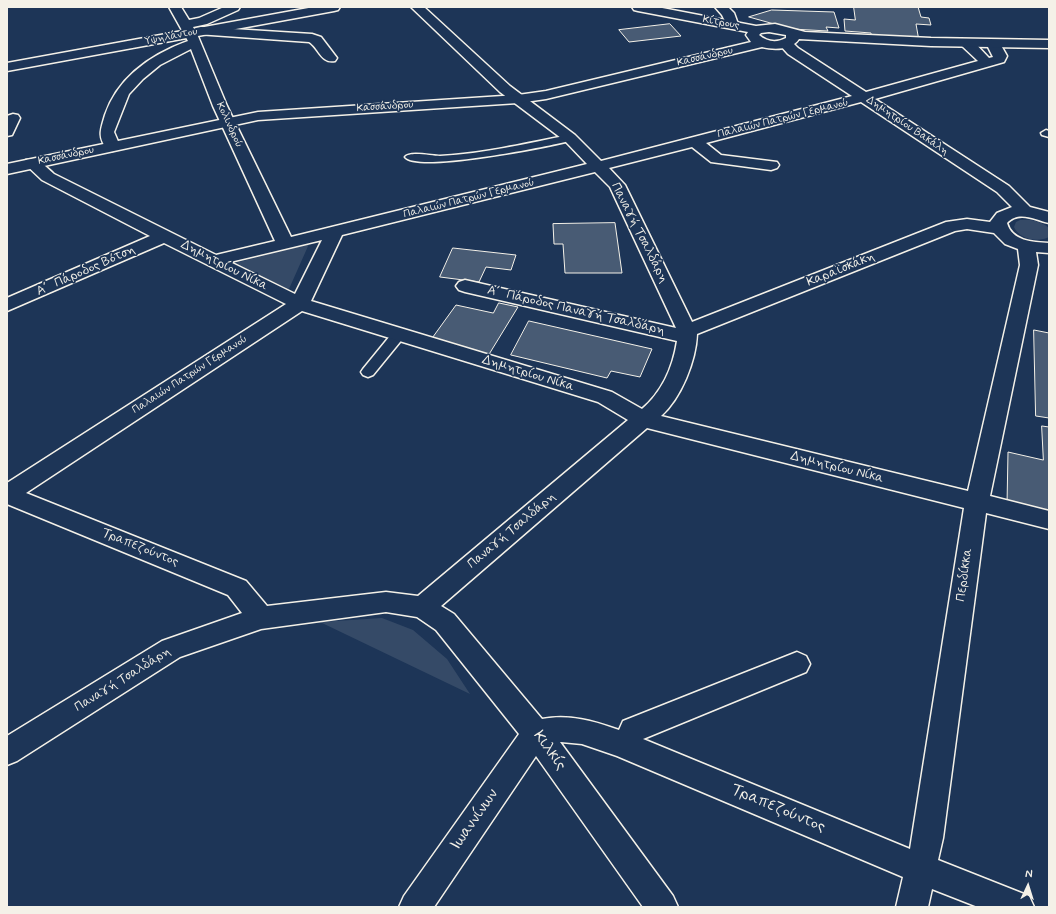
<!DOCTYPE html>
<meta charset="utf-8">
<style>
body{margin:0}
#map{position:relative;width:1056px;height:914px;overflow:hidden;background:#1d3557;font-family:Mynerve,sans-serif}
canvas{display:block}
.frame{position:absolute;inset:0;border:8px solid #f4f1e8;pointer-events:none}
.north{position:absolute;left:1008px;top:866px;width:40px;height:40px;-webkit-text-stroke:3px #1d3557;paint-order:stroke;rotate:4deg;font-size:11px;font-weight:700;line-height:16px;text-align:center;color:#f4f1e8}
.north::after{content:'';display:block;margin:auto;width:14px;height:18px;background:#f4f1e8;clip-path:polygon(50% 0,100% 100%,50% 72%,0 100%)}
</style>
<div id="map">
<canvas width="1056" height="914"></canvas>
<div class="frame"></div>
<div class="north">N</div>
</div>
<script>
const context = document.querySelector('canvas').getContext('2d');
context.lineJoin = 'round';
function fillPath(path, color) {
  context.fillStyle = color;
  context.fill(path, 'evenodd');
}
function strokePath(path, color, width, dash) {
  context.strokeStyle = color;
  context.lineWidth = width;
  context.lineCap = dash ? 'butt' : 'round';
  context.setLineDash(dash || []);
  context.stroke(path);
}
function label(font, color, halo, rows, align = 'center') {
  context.font = font + ' Mynerve,sans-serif';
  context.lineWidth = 3.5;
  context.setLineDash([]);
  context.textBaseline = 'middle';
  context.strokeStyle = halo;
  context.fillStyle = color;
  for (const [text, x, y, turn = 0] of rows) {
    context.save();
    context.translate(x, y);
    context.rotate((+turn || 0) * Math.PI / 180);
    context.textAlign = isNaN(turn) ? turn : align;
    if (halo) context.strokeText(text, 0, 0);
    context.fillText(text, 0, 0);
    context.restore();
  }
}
fillPath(new Path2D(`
 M1020,220C1031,219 1041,221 1049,228V237C1038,243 1019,239 1014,227L1016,222Z
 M309,244L289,289L231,264Z
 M382,618L413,630L447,659L470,694L320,622Z`), '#354a67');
const building = new Path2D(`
 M854,7H918L921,17L929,18L931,25L916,24L919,41L871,38V33L845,31L844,19L855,20Z
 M772,10L834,12L839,28L826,27L828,31L792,29L749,17Z
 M670,24L681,36L629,42L619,30Z
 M615,223L622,273H565L563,244H554L553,224Z
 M453,248L516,255L511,270L486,267L479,282L440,277Z
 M499,303L518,307L488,356L430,341L456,305L493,313Z
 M529,321L652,349L640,377L611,371L607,378L511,355Z
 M1034,330L1049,333V418L1036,416Z
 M1042,426L1049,427V515L1007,505L1008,452L1043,460Z`);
fillPath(building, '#485b74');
strokePath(building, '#f4f1e8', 1);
const lane = new Path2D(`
 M1046,130L1049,131V137L1042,135L1041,133Z
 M570,135L575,138L574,140C550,146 418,173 405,157C410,151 432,156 440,156C484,154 527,143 570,135Z
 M399,330L404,331L406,334L404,337L373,375L368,377L363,375L361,372L363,369L394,331Z`);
const street = new Path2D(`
 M169,7H181L189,20L199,18L224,7H240L238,10L207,24L193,27L195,31L196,28L201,27L312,34L321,37L337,58L335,61C321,64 319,48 309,42L197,34L227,106L291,237L587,164L565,141L500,92L411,7H424L510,86L575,135L601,161L852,96L788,54L779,44L781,41H791L798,48L866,92L978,61L962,46L960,43L962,40H972L989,58L993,57L986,43L988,40H998L1007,56L1004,62L875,99L1009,186L1030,207L1049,212V223C1035,220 1019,210 1007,223C1012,241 1032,242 1049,243V253L1036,252L1038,265L990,496L1049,511V529L986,513L943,838L938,860L1029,896L1034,907H978L932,889L928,907H896L903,877L617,756L582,744L561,742H560L673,896L678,907H643L536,756L434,907H399L404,896L519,734L436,630L417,617L386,612L261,629L180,657L17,761L7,765V736L162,641L242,613L228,595L7,504V483L286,304L164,243L7,311V298L150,236L42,180L24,163L26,160C38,157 45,166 54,174L216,255L275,241L213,106L191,49L160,65L143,79L129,94L114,132L120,146L117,149L112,151L107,149C97,136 101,129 105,115C118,77 152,54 188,41ZM861,102L997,192L1012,207L997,213L990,222L967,219L946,222L692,322L625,185L609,168L692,147L711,162L771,170L777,168L779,165L777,162L721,155L706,143ZM595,172L610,187L676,328L465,280L459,282L456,286L459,290L465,292L677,341C673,367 662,392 642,409L612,392L311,301L342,235ZM967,229L994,233L1005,244L1018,249L1020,265L968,491L661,416C681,398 696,361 697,334L955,231ZM322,240L295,294L230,262ZM302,311L598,402L628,420L418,596L386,592L267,606L246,581L26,493ZM647,428L964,508L910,849L643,739L806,672L810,664L806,656L797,652L623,721L619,730C593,721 570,714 542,719L454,614L441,606Z
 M715,7H728L734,13L738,24L736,27H728L722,15Z
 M13,114L18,115L20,118L12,135L7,136V116Z`);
const secondary = new Path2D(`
 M314,7H340L338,10L334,11L7,71V63Z
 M632,7H657L756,26L775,24L805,32L931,38L1049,40V48L931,46L799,39C792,50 774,50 762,47L546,99L518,103L258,120L7,174V164L258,112L518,95L546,91L751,42L746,35L748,32L638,11L634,10ZM769,32L786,35V38C777,43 767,42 759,35L761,33Z`);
strokePath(lane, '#f4f1e8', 3);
strokePath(street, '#f4f1e8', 3);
strokePath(secondary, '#f4f1e8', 3);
fillPath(lane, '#1d3557');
fillPath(street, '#1d3557');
fillPath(secondary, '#1d3557');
label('11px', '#f4f1e8', '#1d3557', [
 ["Κίτρους",721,23,10],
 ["Υψηλάντου",171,37,-11],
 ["Κασσάνδρου",705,57,-13],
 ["Κασσάνδρου",385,107,-4],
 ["Παλαιών Πατρών Γερμανού",783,119,-14],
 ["Κολινδρού",229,125,65],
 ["Δημητρίου Βακάλη",907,126,34],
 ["Κασσάνδρου",66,156,-12],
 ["Παλαιών Πατρών Γερμανού",469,199,-14],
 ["Παλαιών Πατρών Γερμανού",190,375,-33]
]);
label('13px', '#f4f1e8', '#1d3557', [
 ["Παναγή Τσαλδάρη",639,233,63],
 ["Δημητρίου Νίκα",224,266,27],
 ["Καραϊσκάκη",841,270,-22],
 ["Α΄ Πάροδος Βότση",86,271,-24],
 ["Α΄ Πάροδος Παναγή Τσαλδάρη",576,311,13],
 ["Δημητρίου Νίκα",528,374,17],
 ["Δημητρίου Νίκα",837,468,14],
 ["Παναγή Τσαλδάρη",512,531,-40],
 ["Τραπεζούντος",140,548,22],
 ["Περδίκκα",965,575,-82],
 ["Παναγή Τσαλδάρη",123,680,-32]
]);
label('16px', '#f4f1e8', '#1d3557', [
 ["Κιλκίς",549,751,54],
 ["Τραπεζούντος",778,809,23],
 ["Ιωαννίνων",475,820,-55]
]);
</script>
